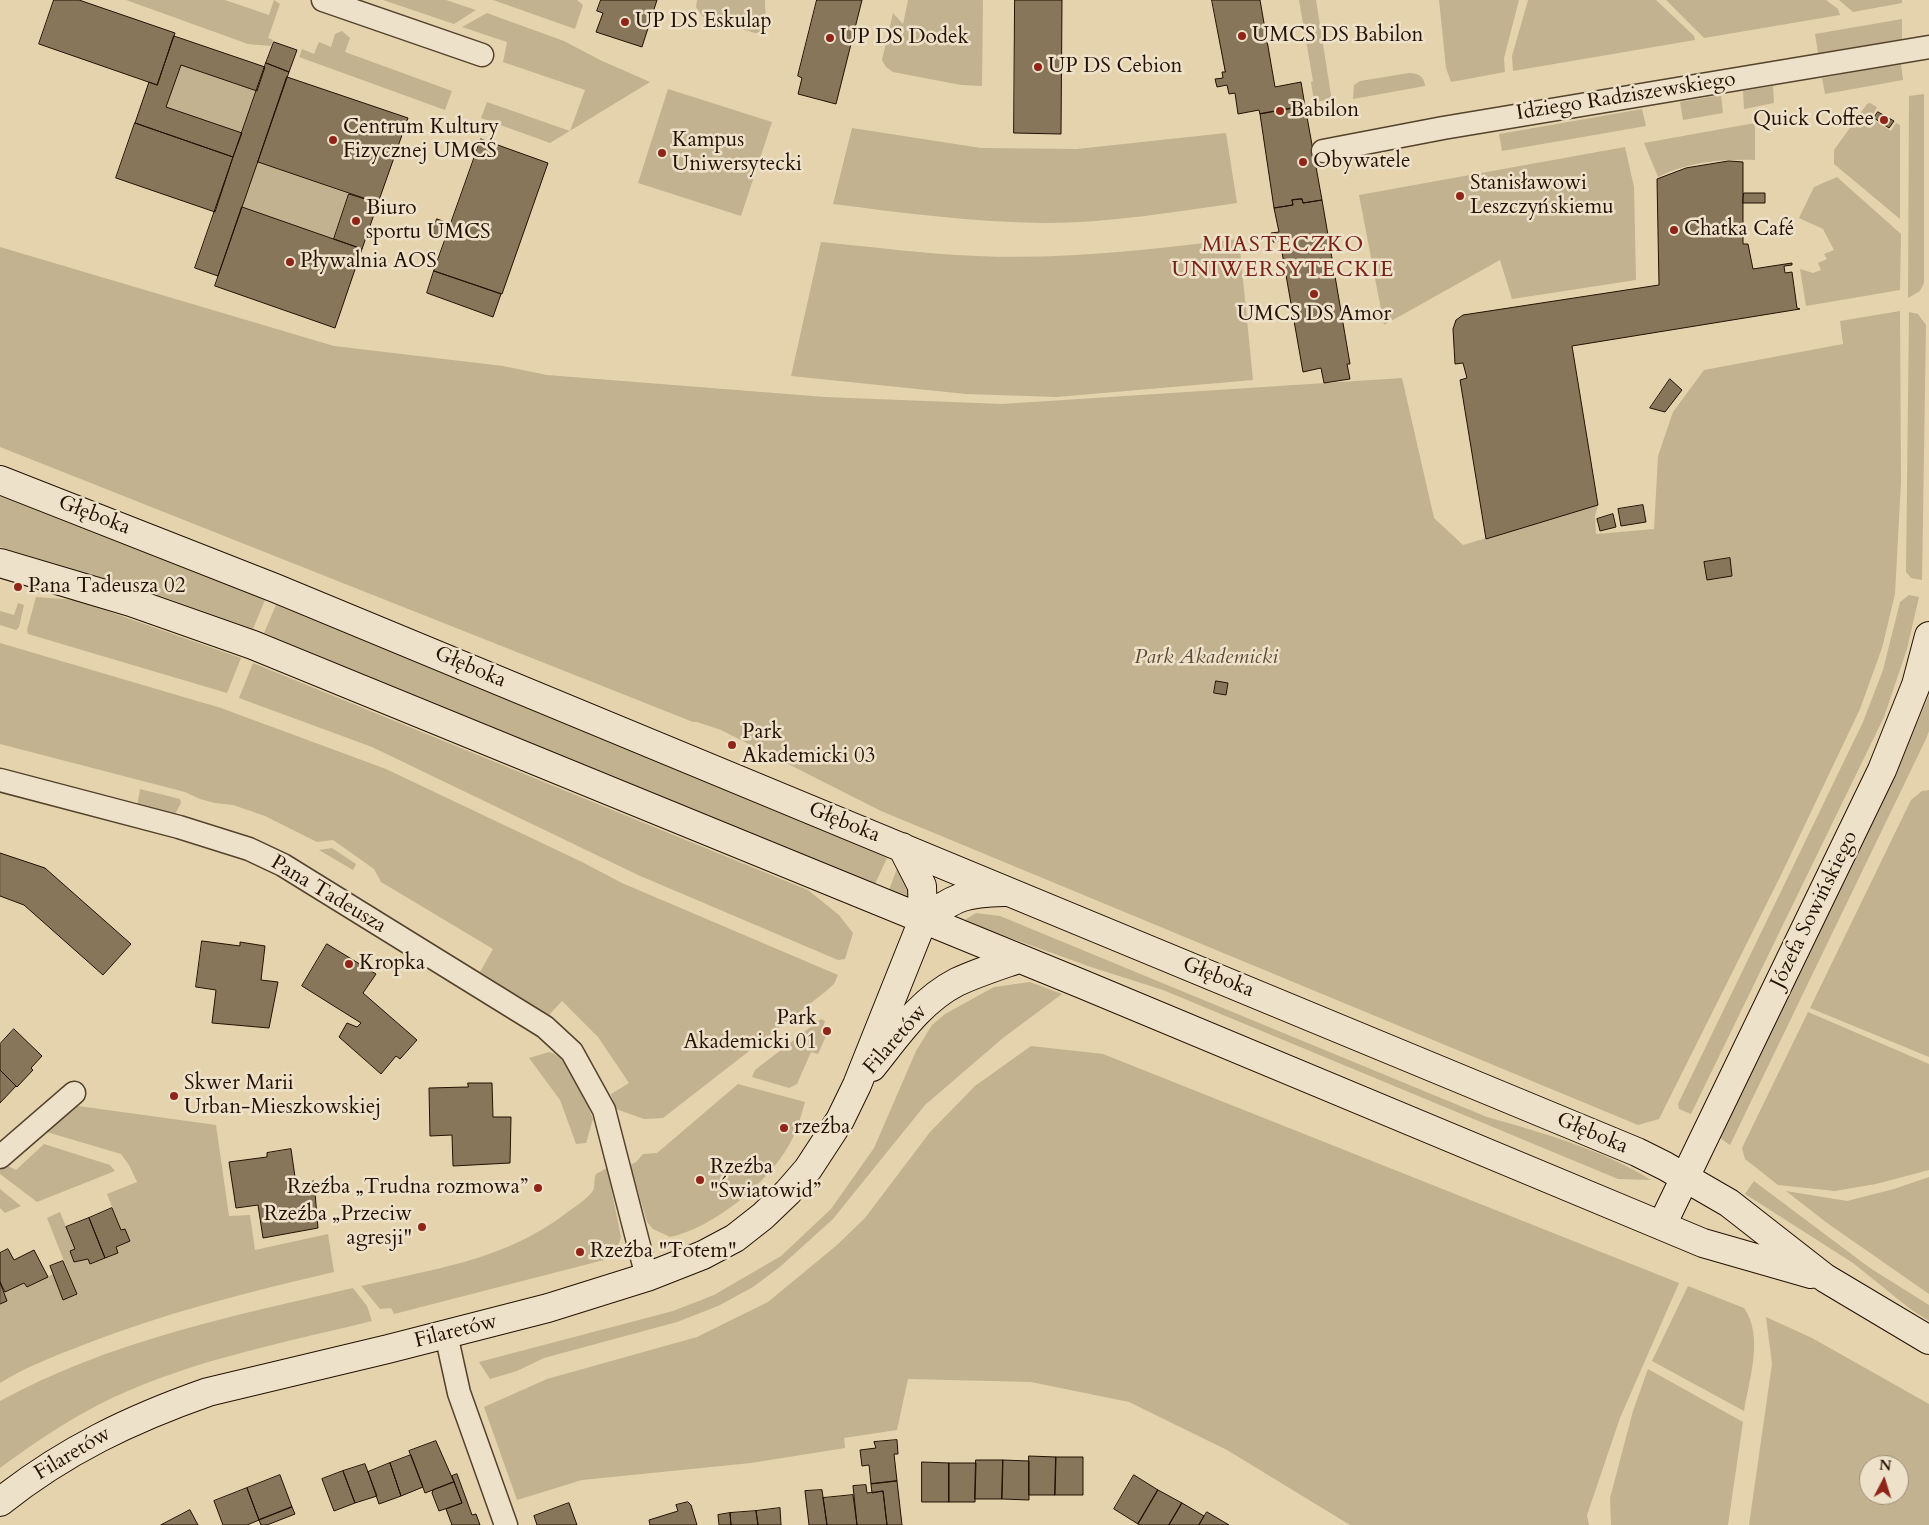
<!DOCTYPE html>
<meta charset="utf-8">
<style>
body{margin:0}
#map{position:relative;width:1929px;height:1525px;overflow:hidden;background:#e4d3ac;font-family:Cardo,serif}
canvas{display:block}
.north{position:absolute;left:1859px;top:1455px;width:50px;height:50px;box-sizing:border-box;background:#ede2c9;border:1px solid #9d8e7a;border-radius:50%;rotate:5deg;font-size:14px;font-weight:700;line-height:20px;text-align:center;color:#241103}
.north::after{content:'';display:block;margin:auto;width:18px;height:22px;background:#8f2418;clip-path:polygon(50% 0,100% 100%,50% 72%,0 100%)}
</style>
<div id="map">
<canvas width="1929" height="1525"></canvas>
<div class="north">N</div>
</div>
<script>
const context = document.querySelector('canvas').getContext('2d');
context.lineJoin = 'round';
function paint(path, color) { context.fillStyle = color; context.fill(path, 'evenodd'); }
function stroke(path, color, width, dash) { context.strokeStyle = color; context.lineWidth = width; context.lineCap = dash ? 'butt' : 'round'; context.setLineDash(dash || []); context.stroke(path); }
function label(font, color, halo, rows, align = 'center') {
  context.font = font + ' Cardo,serif'; context.lineWidth = 5; context.setLineDash([]); context.textBaseline = 'middle'; context.strokeStyle = halo; context.fillStyle = color; for (const [text, x, y, turn = 0] of rows) {
    context.save(); context.translate(x, y); context.rotate((+turn || 0) * Math.PI / 180); context.textAlign = isNaN(turn) ? turn : align; if (halo) context.strokeText(text, 0, 0); context.fillText(text, 0, 0); context.restore();
  }
}
const green = new Path2D(`
 M126 0H225L269 15 274 0 280 4 268 38 273 40 271 46 248 44Z
 M383 0H446L476 10 454 24Z
 M493 0H577L583 5 575 29Z
 M697 0H765L766 31 755 33 703 17 696 7Z
 M908 0H983L982 86 961 85 893 72 886 67 882 60 893 13 903 24Z
 M1299 0H1316L1331 95 1329 100 1314 102 1311 82 1313 81Z
 M1439 0H1519L1504 58 1505 72 1451 82 1446 68Z
 M1528 0H1656L1694 36 1695 40 1513 71 1512 56Z
 M1666 0H1826L1838 9 1840 15 1704 38Z
 M1839 0H1902V3L1853 12Z
 M487 13 564 41 600 60 650 82 550 143 481 118 487 102 570 131 585 90 503 62 507 42 462 27Z
 M1902 19V39L1818 53 1815 34Z
 M342 31 350 38 345 52 452 91 445 110 299 57 302 49 314 54 319 42 331 47 335 34Z
 M1901 64 1903 80 1825 94 1822 78Z
 M181 65 257 91 242 133 166 107Z
 M1409 73C1418 73 1424 76 1425 86L1353 99 1354 85 1360 81Z
 M1773 86 1774 103 1744 109 1743 91Z
 M668 89 772 122 741 216 638 183Z
 M1924 94V283L1920 291 1908 298 1909 96Z
 M1721 95 1723 113 1683 120 1680 102Z
 M1870 103 1877 107 1871 118 1891 131 1896 123 1900 125V219L1834 164V150L1867 104Z
 M1642 109 1646 126 1502 151 1499 134Z
 M1755 123V160C1720 159 1689 162 1658 177L1644 143Z
 M852 128 981 148 1077 149 1226 133 1237 203C1173 212 1109 223 1044 223 973 222 903 213 833 204Z
 M1625 147 1634 187 1636 280 1512 299 1500 260 1384 325 1359 195Z
 M258 162 349 194 334 239 242 207Z
 M1837 177 1901 234 1900 290 1806 306 1800 269 1813 273 1821 270 1818 263 1827 259 1824 254 1834 250 1823 229 1799 218 1814 187Z
 M1239 239 1253 380 1057 397 966 394 791 376 821 242C873 247 925 254 977 256 1065 260 1152 249 1239 239Z
 M0 247 334 346 503 366 547 375 825 397 1002 404 1402 378 1434 518 1463 545 1598 505 1595 516 1596 534 1654 529 1658 456 1673 412 1704 370 1843 344 1840 321 1900 311 1901 482 1895 594 1882 648 1860 709 1781 875 1659 1119 1638 1125 881 811 721 730 697 722H693L0 447Z
 M1909 312 1918 314 1926 325 1922 580 1911 578 1906 572Z
 M0 494 265 600 253 629 166 598 0 547Z
 M1909 595 1919 597 1907 649 1884 717 1691 1114 1679 1109 1678 1104 1863 722 1883 670 1900 602Z
 M36 597 76 600 241 658 227 693 28 634 27 630Z
 M18 603 24 605 19 627 16 630 0 625V611L14 615Z
 M276 605 865 847 887 858 875 884 264 633Z
 M0 643 221 708 386 769 582 862 622 883 838 975 834 984 825 992 663 1118 644 1119 616 1109 611 1094 629 1083 598 1037 562 1001 549 1015 480 972 493 949 381 882 374 869 333 840 317 842 265 816 233 805 215 803 200 799 185 792 0 744Z
 M253 663 808 890 839 915 853 933 845 959 838 960 638 875 372 747 239 698Z
 M1929 695V731L1926 739 1730 1145 1720 1138 1903 757Z
 M140 789 180 799 181 803 174 816 137 807Z
 M1929 790V1057L1810 1008 1911 800 1922 791Z
 M332 848 356 864 353 870 319 850Z
 M898 866 913 900 889 890Z
 M976 913 1000 916 1487 1117C1543 1133 1601 1149 1651 1180L1618 1179 1163 990 1091 967 963 921Z
 M1030 982 1062 994 1003 1038 925 1105 833 1219 781 1266 753 1287 718 1306 677 1322 544 1358 517 1371 490 1379 479 1362 673 1311 714 1295 781 1256 831 1209 874 1148 916 1051 932 1025 945 1014 994 987Z
 M1808 1012 1929 1064V1170L1876 1184 1835 1191 1778 1185 1745 1159 1742 1148Z
 M821 1019 825 1021 821 1033 826 1036 818 1054 811 1052 797 1084 789 1088 752 1077 755 1070Z
 M1031 1046 1103 1054 1679 1283 1620 1418 1587 1515 1589 1525H1350L1227 1450 1129 1402 1031 1382 908 1379 897 1430 844 1438 845 1448 751 1463 582 1480 517 1500 484 1407 547 1379 697 1337 768 1302 837 1245 865 1218 930 1132 975 1086Z
 M549 1052C570 1057 586 1100 593 1119L586 1143 576 1144 560 1100 529 1058Z
 M738 1084 805 1102C801 1116 797 1132 789 1145 768 1183 713 1228 670 1237L653 1229 647 1222 630 1165 636 1162 643 1154 657 1153Z
 M71 1105 216 1125 229 1216 250 1215 255 1250 328 1234 334 1272C249 1292 164 1313 83 1345 54 1356 26 1367 0 1383V1304L3 1293 24 1283 27 1287 53 1274 63 1300 77 1294 47 1218 60 1212 75 1249 70 1252 74 1262 88 1259 91 1264 118 1253 116 1247 130 1240 125 1229 121 1230 107 1194 137 1182 129 1165 121 1154 40 1130Z
 M44 1144 110 1165 115 1171 37 1202 0 1174V1170L6 1165 16 1170Z
 M607 1168 621 1237 616 1253 604 1260 394 1314 391 1308 380 1309 361 1286C433 1269 505 1260 565 1214 574 1207 585 1201 592 1192 596 1187 593 1180 596 1174Z
 M1929 1177V1294L1827 1223 1786 1191 1847 1201 1894 1189Z
 M1754 1181 1870 1268 1929 1305V1321L1909 1308 1853 1263 1745 1194Z
 M0 1189 21 1206 5 1213 0 1208Z
 M1688 1286 1744 1308C1764 1336 1749 1380 1744 1411L1652 1361Z
 M353 1288 367 1306 372 1321C279 1344 181 1362 96 1406 62 1424 31 1445 0 1468V1401C110 1341 232 1316 353 1288Z
 M1766 1317 1812 1338 1929 1404V1525H1749L1772 1364ZM1869 1465H1899V1495H1869Z
 M1648 1369 1743 1422 1728 1525H1611L1610 1498 1633 1411Z`);
const building = new Path2D(`
 M54 0H79L175 33 157 85 39 44Z
 M601 0H657L642 47 596 32 603 13 597 11Z
 M817 0H862L836 104 798 94 802 78 798 76Z
 M1015 0H1062L1061 134 1014 133Z
 M1212 0H1260L1275 87 1301 82 1305 106 1260 114 1259 110 1238 114 1235 93 1229 94 1227 85 1217 87 1215 79 1223 78 1222 72H1225Z
 M174 36 265 67 257 91 181 65 166 107 242 133 233 157 135 123 149 82 157 85Z
 M274 42 297 50 289 72 266 63Z
 M266 63 289 72 218 276 195 268Z
 M287 77 408 118 378 203 258 162Z
 M1305 106 1322 200 1303 203 1302 199 1292 200 1293 205 1274 208 1260 114Z
 M1878 112 1894 121 1889 128 1874 118Z
 M135 123 233 157 215 212 116 178Z
 M481 139 548 163 502 294 434 271Z
 M1729 161 1743 162V244H1748L1753 269 1792 263V265L1784 266 1785 273 1792 272 1797 308 1800 309 1572 346 1598 505 1486 539 1460 380 1467 378 1463 363 1455 364 1453 329 1456 320 1463 315 1659 285 1657 179 1686 168Z
 M1744 193H1765V203H1743Z
 M349 194 378 203 362 249 334 239Z
 M1302 199 1303 203 1322 200 1350 364H1347L1350 379 1324 383 1321 368 1303 372 1280 241 1273 242 1271 233 1279 232 1274 208 1293 205 1292 200Z
 M242 207 362 249 335 328 215 286Z
 M437 219 451 224 446 238 432 233Z
 M434 271 501 294 493 317 427 293Z
 M1670 379 1682 390 1665 412 1650 408Z
 M1643 505 1646 522 1621 526 1618 509Z
 M1613 514 1616 527 1600 531 1597 519Z
 M1730 558 1732 576 1707 580 1704 562Z
 M1216 681 1228 683 1226 695 1214 693Z
 M0 853 45 868 131 944 103 975 24 905 0 896Z
 M202 941 240 946V942L265 946 261 980 278 982 269 1028 212 1023 216 990 196 987Z
 M327 944 376 974 363 993 417 1040 400 1059 396 1056 381 1074 339 1037 347 1023 357 1027 361 1023 302 986Z
 M14 1029 42 1056 31 1068 33 1070 17 1087 0 1070V1044Z
 M0 1070 16 1086 0 1103Z
 M468 1083H492L493 1117H511L510 1163 453 1166 452 1135 430 1136 429 1088 468 1087Z
 M291 1149 296 1184 314 1181 318 1228 263 1238 258 1205 236 1208 229 1162 267 1157V1153Z
 M112 1208 121 1230 125 1229 130 1241 116 1247 118 1253 105 1258 89 1218Z
 M89 1218 105 1258 90 1264 88 1259 74 1262 70 1251 75 1249 66 1227Z
 M8 1249 14 1260 34 1250 48 1277 27 1287 24 1283 5 1292 0 1282V1253Z
 M63 1261 77 1294 63 1300 50 1266Z
 M0 1282 7 1301 0 1304Z
 M897 1440 898 1454H894L897 1481 871 1484 869 1465 862 1466 860 1450 876 1448 874 1442Z
 M436 1441 454 1482 425 1493 409 1451Z
 M411 1455 423 1487 401 1496 390 1463Z
 M1029 1456 1056 1457 1055 1495H1029Z
 M1056 1457H1083V1495H1055Z
 M976 1460H1003L1002 1499H975Z
 M1003 1460 1029 1461V1500L1002 1499Z
 M922 1462 949 1463V1502H922Z
 M390 1463 401 1496 379 1504 368 1472Z
 M949 1463H976L975 1502H949Z
 M365 1464 377 1496 355 1503 343 1471Z
 M343 1471 355 1503 334 1511 322 1479Z
 M457 1474 472 1515 476 1514 480 1525H452L446 1509 462 1503 452 1476Z
 M280 1475 292 1507 259 1520 247 1488Z
 M1134 1475 1158 1490 1138 1524 1114 1509Z
 M897 1481 902 1525H887L883 1491 872 1493 871 1484Z
 M454 1482 462 1503 439 1511 432 1493 433 1490Z
 M866 1485 867 1493 883 1491 887 1525H857L853 1486Z
 M247 1488 259 1520 247 1525H223L214 1501Z
 M822 1490 827 1525H809L805 1491Z
 M1158 1490 1182 1503 1169 1525H1140L1138 1524Z
 M853 1495 857 1525H827L823 1498Z
 M688 1502 691 1505 697 1525H650L649 1520 678 1511 676 1505Z
 M569 1503 577 1525H537L534 1516Z
 M1182 1503 1204 1516 1199 1525H1169Z
 M292 1507 295 1514 267 1525H261L259 1520Z
 M780 1508 781 1525H758L756 1511Z
 M190 1510 198 1525H161Z
 M756 1511 758 1525H731L730 1513Z
 M1207 1512 1229 1525H1199Z
 M730 1513 731 1525H719L718 1515Z`);
const street = new Path2D(`
 M323 0 482 55
 M1323 151 1443 128 1929 47
 M0 780 179 827 249 849 283 865 545 1027 572 1052 604 1110 647 1277
 M0 1157 74 1093
 M446 1334 459 1393 506 1525`);
const secondary = new Path2D(`
 M0 480 275 588 1637 1152 1665 1166 1729 1203 1825 1278 1929 1340
 M0 563 131 602 253 645 1082 984 1703 1243 1811 1274
 M923 920C956 897 963 893 1004 892
 M872 1067C897 1036 920 1001 957 982 976 973 998 966 1018 959
 M1662 1225 1882 770 1916 685 1929 636
 M0 1502C64 1451 131 1419 208 1392L388 1349 548 1308 647 1277 703 1255 735 1238 763 1216 788 1192 808 1169 840 1120 857 1085 923 920 922 886 902 847`);
const markers = [
 [625,22,5,"#8f2418"],
 [1242,36,5,"#8f2418"],
 [830,38,5,"#8f2418"],
 [1038,67,5,"#8f2418"],
 [1280,111,5,"#8f2418"],
 [1884,120,5,"#8f2418"],
 [333,140,5,"#8f2418"],
 [662,153,5,"#8f2418"],
 [1303,162,5,"#8f2418"],
 [1460,196,5,"#8f2418"],
 [356,221,5,"#8f2418"],
 [1674,230,5,"#8f2418"],
 [290,262,5,"#8f2418"],
 [1314,294,5,"#8f2418"],
 [18,587,5,"#8f2418"],
 [732,745,5,"#8f2418"],
 [349,964,5,"#8f2418"],
 [827,1031,5,"#8f2418"],
 [174,1096,5,"#8f2418"],
 [784,1128,5,"#8f2418"],
 [700,1180,5,"#8f2418"],
 [538,1188,5,"#8f2418"],
 [422,1227,5,"#8f2418"],
 [580,1252,5,"#8f2418"]
];
const poiNames = [
 ["UP DS Eskulap",635,22],
 ["UMCS DS Babilon",1252,36],
 ["UP DS Dodek",840,38],
 ["UP DS Cebion",1048,67],
 ["Babilon",1290,111],
 ["Quick Coffee",1874,120,"right"],
 ["Centrum Kultury",343,128],
 ["Fizycznej UMCS",343,152],
 ["Kampus",672,141],
 ["Uniwersytecki",672,165],
 ["Obywatele",1313,162],
 ["Stanisławowi",1470,184],
 ["Leszczyńskiemu",1470,208],
 ["Biuro",366,209],
 ["sportu UMCS",366,233],
 ["Chatka Café",1684,230],
 ["Pływalnia AOS",300,262],
 ["UMCS DS Amor",1314,315,"center"],
 ["Pana Tadeusza 02",28,587],
 ["Park",742,733],
 ["Akademicki 03",742,757],
 ["Kropka",359,964],
 ["Park",817,1019,"right"],
 ["Akademicki 01",817,1043,"right"],
 ["Skwer Marii",184,1084],
 ["Urban-Mieszkowskiej",184,1108],
 ["rzeźba",794,1128],
 ["Rzeźba",710,1168],
 ["\"Światowid”",710,1192],
 ["Rzeźba „Trudna rozmowa”",528,1188,"right"],
 ["Rzeźba „Przeciw",412,1215,"right"],
 ["agresji\"",412,1239,"right"],
 ["Rzeźba \"Totem\"",590,1252]
];
const streetNames = [
 ["Idziego Radziszewskiego",1626,97,-9],
 ["Głęboka",94,516,21],
 ["Głęboka",470,668,23],
 ["Głęboka",844,823,22],
 ["Pana Tadeusza",328,895,31],
 ["Józefa Sowińskiego",1815,910,-64],
 ["Głęboka",1218,978,22],
 ["Filaretów",896,1040,-49],
 ["Głęboka",1592,1134,23],
 ["Filaretów",456,1332,-14],
 ["Filaretów",73,1454,-31]
];
const parkNames = [
 ["Park Akademicki",1206,658]
];
const neighbourhoodNames = [
 ["MIASTECZKO",1283,246],
 ["UNIWERSYTECKIE",1283,271]
];
paint(green, '#c3b28f');
paint(building, '#88765b');
stroke(building, '#241103', 1);
stroke(street, '#54422d', 25);
stroke(secondary, '#241103', 30);
stroke(street, '#ede2c9', 22);
stroke(secondary, '#ede2c9', 28);
for (const [x, y, r, color] of markers) { const dot = new Path2D(); dot.arc(x, y, r, 0, 2 * Math.PI); context.fillStyle = color; context.fill(dot); stroke(dot, '#ede2c9', 2); }
label('21px', '#241103', '#ede2c9', poiNames, 'left');
label('21px', '#241103', '#ede2c9', streetNames);
label('italic 21px', '#5c4934', '#ede2c9', parkNames);
context.letterSpacing = '1px';
label('22px', '#7a1f14', '#ede2c9', neighbourhoodNames);
context.letterSpacing = '0px';
</script>
